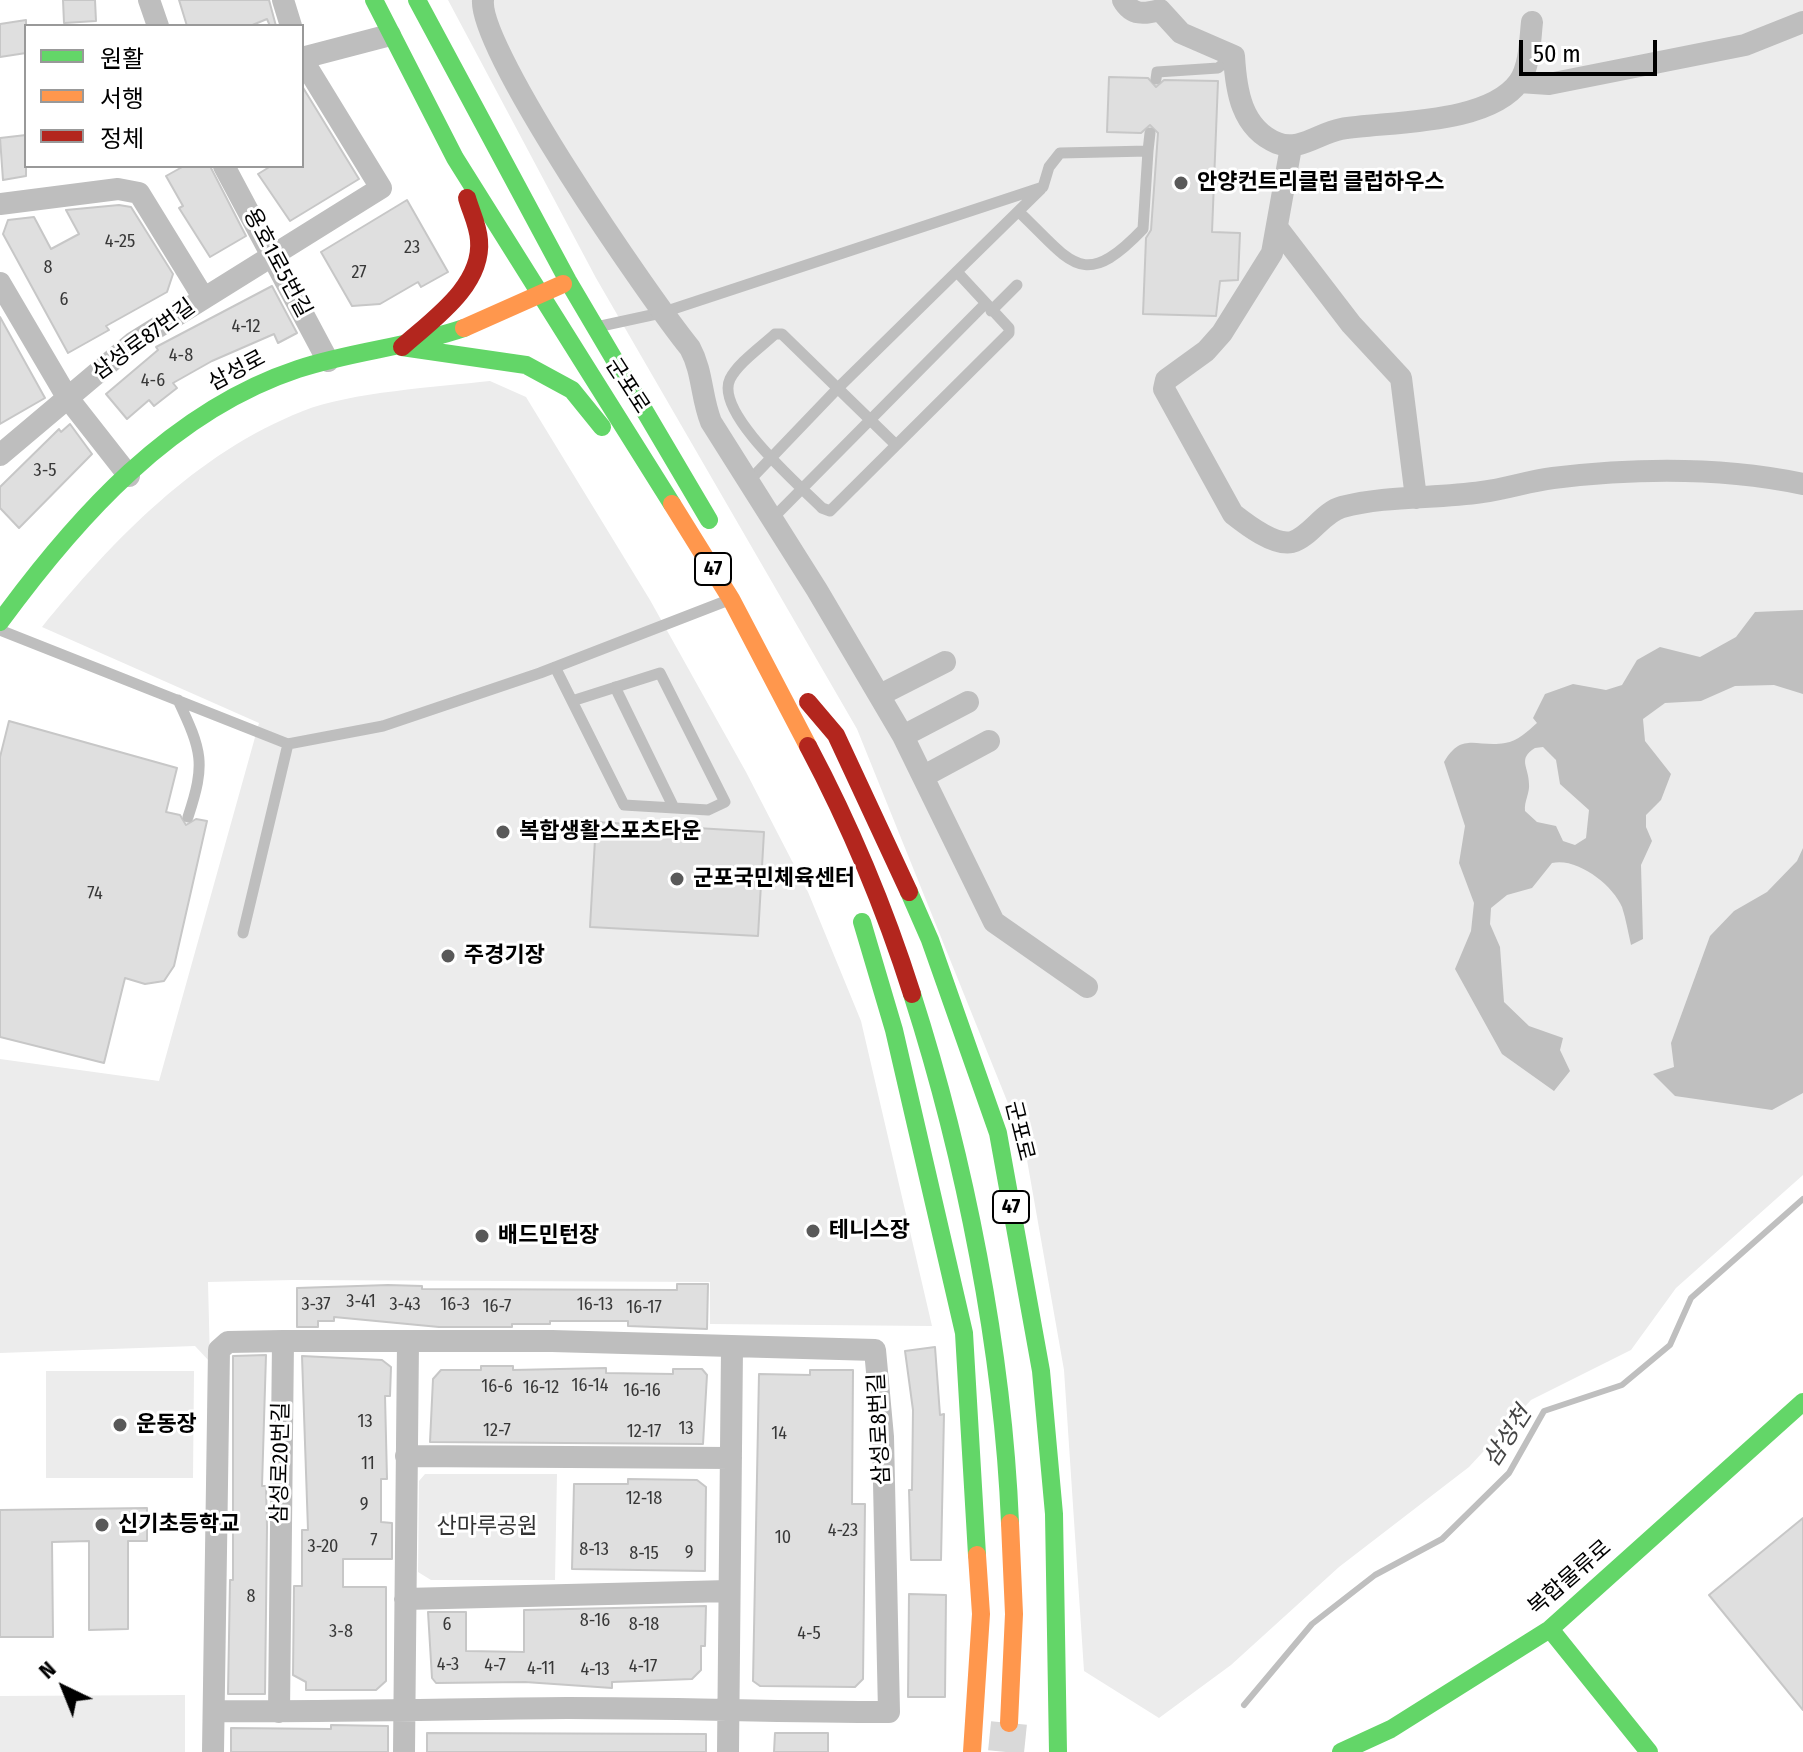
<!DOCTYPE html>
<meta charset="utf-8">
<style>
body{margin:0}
#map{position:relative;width:1803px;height:1752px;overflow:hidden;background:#fff;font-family:"Fira Sans Condensed","Noto Sans KR",sans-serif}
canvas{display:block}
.legend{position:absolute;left:24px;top:24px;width:280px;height:144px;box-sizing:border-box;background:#fff;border:2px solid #999;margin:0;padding:10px 14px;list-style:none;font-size:24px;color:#000}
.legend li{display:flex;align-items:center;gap:16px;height:40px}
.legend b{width:40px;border:2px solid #999}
.north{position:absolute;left:24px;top:1648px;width:80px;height:80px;-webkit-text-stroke:6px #fff;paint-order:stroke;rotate:317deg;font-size:22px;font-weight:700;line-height:32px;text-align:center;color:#000}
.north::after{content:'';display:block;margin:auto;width:28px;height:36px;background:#000;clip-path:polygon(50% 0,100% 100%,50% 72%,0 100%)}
.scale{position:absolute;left:1519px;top:40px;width:138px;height:36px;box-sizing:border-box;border:4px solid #000;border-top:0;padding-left:10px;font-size:24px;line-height:28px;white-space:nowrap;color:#000;-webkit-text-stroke:6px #fff;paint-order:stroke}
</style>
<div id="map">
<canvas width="1803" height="1752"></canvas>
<ul class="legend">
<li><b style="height:10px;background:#63d668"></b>원활</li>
<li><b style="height:10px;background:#ff974d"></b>서행</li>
<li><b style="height:10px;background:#b3261e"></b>정체</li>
</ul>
<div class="north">N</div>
<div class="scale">50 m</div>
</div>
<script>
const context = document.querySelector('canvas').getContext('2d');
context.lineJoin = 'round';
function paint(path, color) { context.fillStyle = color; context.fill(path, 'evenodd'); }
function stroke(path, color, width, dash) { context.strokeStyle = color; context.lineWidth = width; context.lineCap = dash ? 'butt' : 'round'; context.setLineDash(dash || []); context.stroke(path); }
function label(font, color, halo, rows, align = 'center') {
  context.font = font + ' "Fira Sans Condensed","Noto Sans KR",sans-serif'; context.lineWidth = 6; context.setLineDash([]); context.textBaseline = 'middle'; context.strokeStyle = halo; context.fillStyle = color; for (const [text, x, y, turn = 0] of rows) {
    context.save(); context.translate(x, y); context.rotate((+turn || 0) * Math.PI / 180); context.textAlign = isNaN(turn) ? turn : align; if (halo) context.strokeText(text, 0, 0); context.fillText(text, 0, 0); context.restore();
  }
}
const green = new Path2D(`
 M448 0H1803V1175L1676 1288 1631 1350 1531 1400 1469 1467 1339 1567 1231 1665 1159 1718 1084 1671 1064 1370 1024 1143 857 729 596 278Z
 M490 381 526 397 650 600 746 772 808 892 861 1021 932 1326 710 1324V1282L293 1280 208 1282 210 1362 195 1346 0 1353V1059L159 1081 259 723 42 627C113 540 196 453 303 411 350 392 438 387 490 381Z
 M46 1371H194L193 1478H46Z
 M425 1474H557L555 1580H431L418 1572 419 1481Z
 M185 1695V1752H0V1696Z`);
const water = new Path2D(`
 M1803 610V694L1774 685 1735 686 1701 701 1665 703 1643 719 1645 741 1671 774 1661 800 1646 815V827L1652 841 1641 865 1643 939 1631 945C1628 932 1626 919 1622 907 1613 885 1577 857 1552 863L1532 888 1507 895 1491 908 1490 924 1500 947 1504 1002 1529 1026 1563 1038 1560 1050 1570 1071 1554 1091 1502 1054 1455 969 1471 931 1474 903 1459 863 1465 826 1444 762C1462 731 1477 748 1505 743 1518 741 1528 731 1537 723L1533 718 1545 694 1573 684 1606 690 1622 685 1637 660 1660 647 1700 657 1736 637 1755 612ZM1535 748 1543 747 1556 760 1560 784 1589 810 1586 838 1575 845 1563 841 1556 826 1537 822 1525 811C1524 801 1530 793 1529 784 1529 767 1517 759 1535 748Z
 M1803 848V1093L1772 1110 1675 1096 1653 1074 1674 1067 1671 1043 1710 936 1734 911 1767 892 1797 861Z`);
const stream = new Path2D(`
 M1244 1705 1312 1624 1375 1575 1442 1539 1509 1473 1544 1411 1622 1385 1670 1345 1691 1298 1803 1199`);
const building = new Path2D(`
 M63 0H95L96 21 64 23Z
 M179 0H269L276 26H270L267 19 250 26H187Z
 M26 20V53L0 57V24Z
 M1109 77 1148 78 1156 87 1164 80 1218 81 1212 232 1240 233 1238 280 1220 281 1216 316 1143 314 1146 238 1151 230 1158 133 1150 125 1141 133 1107 132Z
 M302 86 359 179 290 221 258 174 271 166H302Z
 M26 135V176L3 180 0 138Z
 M184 166H210L246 236 210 257 179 208 183 206 166 176Z
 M407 200 448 272 421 287 418 282 380 304 352 306 321 252Z
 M119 205 131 207 173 274 167 292 106 326 109 330 68 353 3 234 8 220 34 217 51 249 79 234 66 210Z
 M272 286 297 333 278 343 274 334 212 361 173 383 177 388 154 406 149 400 127 419 106 394 158 350 156 347Z
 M0 317 45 398 0 424Z
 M70 424 92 454 19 528 0 508V487L59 429 61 432Z
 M9 721 177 768 166 812 180 815 186 825 196 819 207 821 174 966 164 981 145 984 125 978 104 1063 0 1037V757Z
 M596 822 764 832 758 936 590 927Z
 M677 1284H708L707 1329 628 1326V1321H550V1324H512V1327H439L334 1317V1321H318V1327H297V1288L388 1285 422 1286V1289L677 1290Z
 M935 1347 940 1415 944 1414 941 1560H911L909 1490H912L913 1410 905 1351Z
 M266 1355 262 1486H266L267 1527 265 1694H228L230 1580H233V1356Z
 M302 1356 382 1360 391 1367 390 1396H385L387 1479H381V1522L392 1523V1559H343V1587H386V1681L376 1690H306V1682L293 1675 294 1586H302V1530H308Z
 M481 1366H513V1370L606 1368V1373L673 1374V1369H702L707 1375 703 1444 430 1442 433 1379 441 1370H481Z
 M810 1370H853L852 1504H865L863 1679 855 1687 760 1686 753 1681 759 1374 810 1375Z
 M628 1479 697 1480 706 1487 705 1571 572 1569 574 1484H628Z
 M147 1508V1541H128V1629L89 1630V1541L52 1542 53 1637H0V1510Z
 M1803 1518V1710L1709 1595Z
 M909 1594 946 1595 945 1697H908Z
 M706 1606 705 1646H701V1670L692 1679 612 1682V1688L525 1682 436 1683 432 1678 428 1612H466V1651L524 1652V1610Z
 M331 1725 388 1726V1752H231V1728L331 1729Z
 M427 1733 706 1734V1752H427Z
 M775 1733H828V1752H774Z`);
const primaryTunnel = new Path2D(`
 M1006 1752 1009 1723`);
const lane = new Path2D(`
 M1156 79 1157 72 1218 68 1233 56
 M1019 212C1071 261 1082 293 1143 229L1148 151
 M991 311 1017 285
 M601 326 661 313 1043 187 1049 167 1060 153 1148 151 1150 133
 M895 444 782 334H775C761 347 738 363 730 379 714 412 799 485 822 508L830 511 1009 333V328L958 273
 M748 482 839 387 1041 189
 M772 519 984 305
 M0 630 288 744 383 726 540 673 726 601
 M555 667 624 805 708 810 725 802 660 673 572 701
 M615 687 674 808
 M178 700C202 751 206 763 188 817
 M243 933 288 744`);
const street = new Path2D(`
 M149 0 158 26
 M283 0 291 26
 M483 0C478 50 651 300 690 348 703 372 701 397 711 422L817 590 903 736 994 922 1087 987
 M1123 0C1132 16 1145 14 1160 10L1181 33 1234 56C1236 90 1241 128 1277 143 1299 152 1319 133 1341 129 1389 121 1488 125 1519 82 1530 66 1530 40 1532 22
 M302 58 390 35
 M1519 82 1549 84 1745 45 1803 22
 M1291 147 1272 253 1222 333 1206 351 1166 380 1164 389 1233 514C1247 525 1274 546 1292 542 1310 537 1323 512 1342 507 1387 495 1435 499 1482 492 1506 489 1529 481 1553 478 1636 468 1722 467 1803 484
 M224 166 328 361
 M0 204 118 189 139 193 203 297
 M1279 230 1351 324 1401 378 1416 498
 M0 283 67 397 129 476
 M0 455 134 342 381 188 302 59
 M880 695 945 662
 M903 736 968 702
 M924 776 989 741
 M406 1456 731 1458
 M405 1599 729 1591
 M214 1711C331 1712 449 1709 567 1708 674 1708 781 1712 889 1712L883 1437 875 1350 552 1341H283L279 1712
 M213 1752 219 1350 228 1342 283 1341
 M404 1752 408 1342
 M728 1752 732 1348`);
const fast = new Path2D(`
 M374 0 455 158 672 504
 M417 0 568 281 709 520
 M402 347 526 365 572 390 602 427
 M0 622C76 518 171 411 298 369 352 351 409 347 464 328
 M909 892 930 940 998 1133 1041 1371 1054 1514 1058 1752
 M862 922 894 1030 964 1333 977 1555
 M912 994C965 1159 1003 1351 1010 1523
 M1550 1629 1649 1752
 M1341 1752 1391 1729 1550 1629 1803 1402`);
const slow = new Path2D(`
 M464 328 563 284
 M672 504 731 599 808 746
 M1009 1723 1014 1614 1010 1523
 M972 1752 981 1614 977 1555`);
const jam = new Path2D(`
 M402 347C432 320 483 286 479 240 478 225 471 212 467 198
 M808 702 836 735 909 892
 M808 746C850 825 885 909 912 994`);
const markers = [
 [1181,183,8,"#595959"],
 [503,832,8,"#595959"],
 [677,879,8,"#595959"],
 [448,956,8,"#595959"],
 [813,1231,8,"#595959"],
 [482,1236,8,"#595959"],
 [120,1425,8,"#595959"],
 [102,1525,8,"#595959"]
];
const numberNames = [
 ["4-25",120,242],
 ["23",412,248],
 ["8",48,268],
 ["27",359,273],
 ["6",64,300],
 ["4-12",246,327],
 ["4-8",181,356],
 ["4-6",153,381],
 ["3-5",45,471],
 ["74",95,894],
 ["3-41",361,1302],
 ["3-37",316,1305],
 ["3-43",405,1305],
 ["16-3",455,1305],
 ["16-13",595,1305],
 ["16-7",497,1307],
 ["16-17",644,1308],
 ["16-14",590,1386],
 ["16-6",497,1387],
 ["16-12",541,1388],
 ["16-16",642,1391],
 ["13",365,1422],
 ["13",686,1429],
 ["12-7",497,1431],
 ["12-17",644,1432],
 ["14",779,1434],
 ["11",368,1464],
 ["12-18",644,1499],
 ["9",364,1505],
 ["4-23",843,1531],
 ["10",783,1538],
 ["7",374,1541],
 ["3-20",323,1547],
 ["8-13",594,1550],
 ["9",689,1553],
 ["8-15",644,1554],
 ["8",251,1597],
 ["8-16",595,1621],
 ["6",447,1625],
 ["8-18",644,1625],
 ["3-8",341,1632],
 ["4-5",809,1634],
 ["4-3",448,1665],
 ["4-7",495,1666],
 ["4-17",643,1667],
 ["4-11",541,1669],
 ["4-13",595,1670]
];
const shields = [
 [713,569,36],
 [1011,1207,36]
];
const shieldNames = [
 ["47",713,569],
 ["47",1011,1207]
];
const poiNames = [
 ["안양컨트리클럽 클럽하우스",1197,183],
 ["복합생활스포츠타운",519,832],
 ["군포국민체육센터",693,879],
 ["주경기장",464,956],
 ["테니스장",829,1231],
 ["배드민턴장",498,1236],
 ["운동장",136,1425],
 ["신기초등학교",118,1525]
];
const streetNames = [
 ["용호1로5번길",277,263,62],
 ["삼성로87번길",144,340,-36],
 ["삼성로",237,371,-28],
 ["군포로",627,386,57],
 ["군포로",1019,1131,76],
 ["삼성로8번길",880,1429,-93],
 ["삼성로20번길",281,1463,-89],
 ["복합물류로",1570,1578,-41]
];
const parkNames = [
 ["산마루공원",487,1527]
];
const waterNames = [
 ["삼성천",1508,1437,-57]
];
paint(green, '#ececec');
paint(water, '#bfbfbf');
stroke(stream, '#bfbfbf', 6);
paint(building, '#dfdfdf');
stroke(building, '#c7c7c7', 2);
stroke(primaryTunnel, '#d9d9d9', 36, [36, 18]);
stroke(lane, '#bebebe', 11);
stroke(street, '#bebebe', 22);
stroke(fast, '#63d668', 18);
stroke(slow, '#ff974d', 18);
stroke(jam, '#b3261e', 18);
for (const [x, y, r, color] of markers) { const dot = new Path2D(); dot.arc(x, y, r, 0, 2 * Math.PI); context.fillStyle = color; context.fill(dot); stroke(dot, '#fff', 3); }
label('18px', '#383838', null, numberNames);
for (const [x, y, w] of shields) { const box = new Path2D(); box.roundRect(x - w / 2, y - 16, w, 32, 6); context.fillStyle = '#fff'; context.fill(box); stroke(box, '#000', 2); }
label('bold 20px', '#000', null, shieldNames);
label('bold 22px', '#000', '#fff', poiNames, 'left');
label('22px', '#000', '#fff', streetNames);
label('22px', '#333', '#fff', parkNames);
label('italic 24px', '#444', '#fff', waterNames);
</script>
